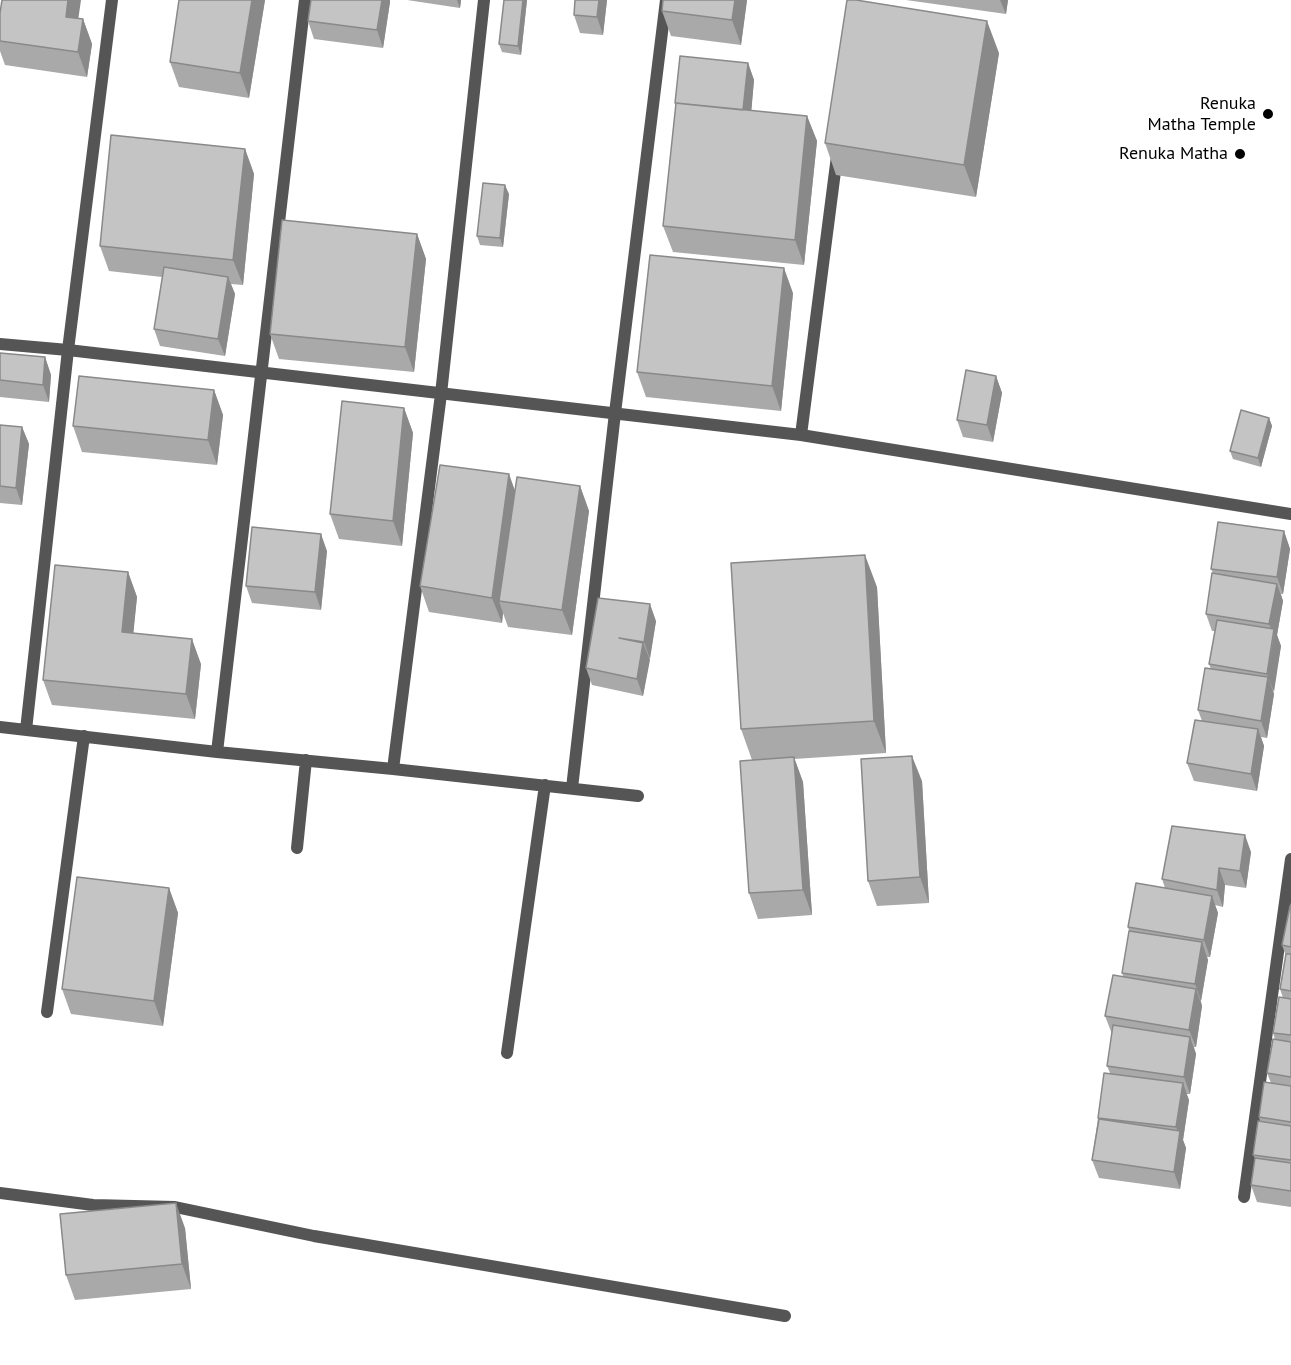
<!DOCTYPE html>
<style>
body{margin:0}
canvas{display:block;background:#fff}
</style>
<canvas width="1291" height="1365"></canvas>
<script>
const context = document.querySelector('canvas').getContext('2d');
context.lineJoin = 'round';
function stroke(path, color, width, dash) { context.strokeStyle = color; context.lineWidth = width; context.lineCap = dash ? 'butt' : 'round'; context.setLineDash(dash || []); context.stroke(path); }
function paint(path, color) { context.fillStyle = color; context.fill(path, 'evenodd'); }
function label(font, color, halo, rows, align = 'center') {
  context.font = font + ' "PT Sans",sans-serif'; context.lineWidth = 4.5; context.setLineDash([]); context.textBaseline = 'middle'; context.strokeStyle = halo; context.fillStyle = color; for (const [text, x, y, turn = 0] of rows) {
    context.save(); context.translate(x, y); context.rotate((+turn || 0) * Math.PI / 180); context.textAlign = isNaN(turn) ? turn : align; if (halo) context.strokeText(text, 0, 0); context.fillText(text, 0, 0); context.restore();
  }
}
const lane = new Path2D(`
 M0 1193 93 1205 175 1207 314 1236 785 1316`);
const street = new Path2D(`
 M0 344 68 350 801 435 1291 514
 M801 435 837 156
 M0 727 217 752 305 0
 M26 730 68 350 112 0
 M217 752 393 769 638 796
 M393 769 441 394 484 0
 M572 788 615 413 666 0
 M297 848 306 760
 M47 1012 84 736
 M507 1053 545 785
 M1244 1197 1291 859`);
const wall = new Path2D(`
 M265 0 249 98 179 87 170 62Z
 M311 0H390V2L383 48 314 39 308 21Z
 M407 0H461L460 8Z
 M504 0H527L521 55 502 52 499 44Z
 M575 0H607L603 35 580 33 574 15Z
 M747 0 741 45 671 36 662 11Z
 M906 0H1008L1006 14Z
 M0 13 83 19 92 44 87 77 5 65 0 51Z
 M999 53 976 197 836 175 825 143Z
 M748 63 754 80 751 111 807 116 817 141 804 265 673 252 663 226 676 106 675 103Z
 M245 149 254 174 243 285 231 284 235 294 225 356 160 346 154 329 162 277 109 271 100 246Z
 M509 194 503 247 480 245 477 236Z
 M417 234 426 259 414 372 279 359 270 334Z
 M793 293 781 411 646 397 637 372Z
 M0 353 45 357 51 375 49 402 0 397Z
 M996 376 1002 393 993 442 963 437 957 420Z
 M214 390 223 415 217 465 82 452 73 426Z
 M404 408 413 433 402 546 339 539 330 514Z
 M1269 418 1272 426 1261 467 1233 459 1230 451Z
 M0 425 22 427 29 444 22 505 0 503Z
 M580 486 589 511 572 635 508 627 503 613 502 623 429 612 420 586 515 489Z
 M1284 531 1290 549 1283 594H1281L1283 601 1277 635 1281 646 1273 691 1274 694 1267 738 1261 737 1264 746 1257 791 1194 781 1187 763 1202 721 1198 710 1211 669 1209 664 1215 631H1212L1206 614 1213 573 1211 569Z
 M327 551 321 610 252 603 246 586Z
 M128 572 137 597 133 633 201 664 195 719 52 705 43 680Z
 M877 587 886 753 794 759 803 782 812 915 758 919 749 893 752 760 741 729Z
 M656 621 643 696 592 685 586 668Z
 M922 781 929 903 877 906 868 881Z
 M1251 852 1246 888 1225 885 1223 907 1215 905 1218 913 1210 957H1207L1208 960 1201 1001 1202 1006 1196 1047H1194L1196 1054 1190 1094H1186L1189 1100 1183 1140 1186 1148 1180 1189 1099 1178 1092 1160 1098 1118 1110 1073 1107 1066 1112 1034 1105 1016 1123 976 1122 973 1129 931 1128 927 1165 888 1162 879Z
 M169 888 178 913 163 1026 71 1014 62 989Z
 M1291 907V1207L1257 1202 1251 1185 1255 1158 1253 1155 1260 1121 1259 1117 1271 1083 1267 1073 1275 1039 1273 1033 1283 998 1280 989 1286 956 1282 945Z
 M185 1228 191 1289 75 1300 66 1275Z`);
const shadedWall = new Path2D(`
 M68 0H81L75 42 66 17Z
 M252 0H265L249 98 240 73Z
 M382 0H390V2L383 48 377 30Z
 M457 0H461L460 8Z
 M523 0H527L521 55 518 46Z
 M599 0H607L603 35 597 17Z
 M735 0H747L741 45 732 20Z
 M1000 0H1008L1006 14Z
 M83 19 92 44 87 77 78 52Z
 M987 21 999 53 976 197 964 165Z
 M748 63 754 80 750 127 743 110Z
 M807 116 817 141 804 265 795 240Z
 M245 149 254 174 243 285 233 260Z
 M505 185 509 194 503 247 500 238Z
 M417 234 426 259 414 372 405 347Z
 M784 268 793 293 781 411 772 386Z
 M228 277 235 294 225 356 218 339Z
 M45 357 51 375 49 402 43 385Z
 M996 376 1002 393 993 442 987 425Z
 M214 390 223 415 217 465 208 440Z
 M404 408 413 433 402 546 393 521Z
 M1269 418 1272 426 1261 467 1258 458Z
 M22 427 29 444 22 505 16 488Z
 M509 474 518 499 499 601 503 613 502 623 492 598Z
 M580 486 589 511 572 635 562 610Z
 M1284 531 1290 549 1283 594 1277 577Z
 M321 534 327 551 321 610 315 592Z
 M865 555 877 587 886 753 874 721Z
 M128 572 137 597 131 657 122 632Z
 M1277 584 1283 601 1277 635 1281 646 1274 692 1267 674 1274 635 1269 624Z
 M650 604 656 621 650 659 644 642Z
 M192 639 201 664 195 719 186 694Z
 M643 643 650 660 643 696 637 679Z
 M1268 677 1274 694 1267 738 1261 721Z
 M1258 729 1264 746 1257 791 1251 774Z
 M912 756 922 781 929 903 920 877Z
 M794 757 803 782 812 915 803 890Z
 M1245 835 1251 852 1246 888 1240 871Z
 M1219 868 1225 885 1223 907 1217 890Z
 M169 888 178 913 163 1026 154 1001Z
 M1212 896 1218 913 1210 957 1204 940Z
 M1202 942 1208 960 1201 1001 1195 984Z
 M1196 989 1202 1006 1196 1047 1189 1030Z
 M1190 1037 1196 1054 1190 1094 1184 1077Z
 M1183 1083 1189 1100 1183 1140 1186 1148 1180 1189 1174 1172 1179 1135 1176 1127Z
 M176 1203 185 1228 191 1289 182 1264Z`);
const building = new Path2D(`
 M2 0H68L66 17 83 19 78 52 0 41V13Z
 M179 0H252L240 73 170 62Z
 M311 0H382L377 30 308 21Z
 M504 0H523L518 46 499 44Z
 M575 0H599L597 17 574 15Z
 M663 0H735L732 20 662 11Z
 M847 0H856L987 21 964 165 825 143Z
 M680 56 748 63 743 110 675 103Z
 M676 103 807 116 795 240 663 226Z
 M111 135 245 149 233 260 100 246Z
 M483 183 505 185 500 238 477 236Z
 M282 220 417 234 405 347 270 334Z
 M650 255 784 268 772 386 637 372Z
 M164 267 228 277 218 339 154 329Z
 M0 353 45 357 43 385 0 380Z
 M966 370 996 376 987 425 957 420Z
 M79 376 214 390 208 440 73 426Z
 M342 401 404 408 393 521 330 514Z
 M1241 410 1269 418 1258 458 1230 451Z
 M0 425 22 427 16 488 0 486Z
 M440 465 509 474 492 598 420 586Z
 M517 477 580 486 562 610 499 601Z
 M1218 522 1284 531 1277 577 1211 569Z
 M252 527 321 534 315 592 246 586Z
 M865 555 874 721 741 729 731 563Z
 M55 565 128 572 122 632 192 639 186 694 43 680Z
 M1212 573 1277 584 1269 624 1206 614Z
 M598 598 650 604 644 642 619 638 643 643 637 679 586 668Z
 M1217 620 1274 629 1267 674 1209 664Z
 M1205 668 1268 677 1261 721 1198 710Z
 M1195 720 1258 729 1251 774 1187 763Z
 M912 756 920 877 868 881 861 759Z
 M794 757 803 890 749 893 740 761Z
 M1172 826 1245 835 1240 871 1219 868 1217 890 1162 879Z
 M77 877 169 888 154 1001 62 989Z
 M1136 883 1212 896 1204 940 1128 927Z
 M1290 906 1291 907V947L1282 945Z
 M1129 931 1202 942 1195 984 1122 973Z
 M1286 954H1291V991L1280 989Z
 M1113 975 1196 989 1189 1030 1105 1016Z
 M1279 997 1291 999V1035L1273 1033Z
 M1113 1025 1190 1037 1184 1077 1107 1066Z
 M1273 1039 1291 1042V1077L1267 1073Z
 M1104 1073 1183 1083 1176 1127 1098 1118Z
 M1264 1082 1291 1086V1122L1259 1117Z
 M1099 1119 1180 1131 1174 1172 1092 1160Z
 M1258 1121 1291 1126V1160L1253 1155Z
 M1255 1158 1291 1163V1191L1251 1185Z
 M176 1203 182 1264 66 1275 60 1214Z`);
const markers = [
 [1268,114,6,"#000"],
 [1240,154,6,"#000"]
];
const poiNames = [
 ["Renuka",1256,104],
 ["Matha Temple",1256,125],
 ["Renuka Matha",1228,154]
];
stroke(lane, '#555', 12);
stroke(street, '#555', 12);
paint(wall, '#a9a9a9');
paint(shadedWall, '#898989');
paint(building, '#c4c4c4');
stroke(building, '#898989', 1.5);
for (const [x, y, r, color] of markers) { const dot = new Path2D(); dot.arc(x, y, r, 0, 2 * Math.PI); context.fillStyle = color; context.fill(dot); stroke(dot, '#fff', 2); }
label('18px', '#000', '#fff', poiNames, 'right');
</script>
